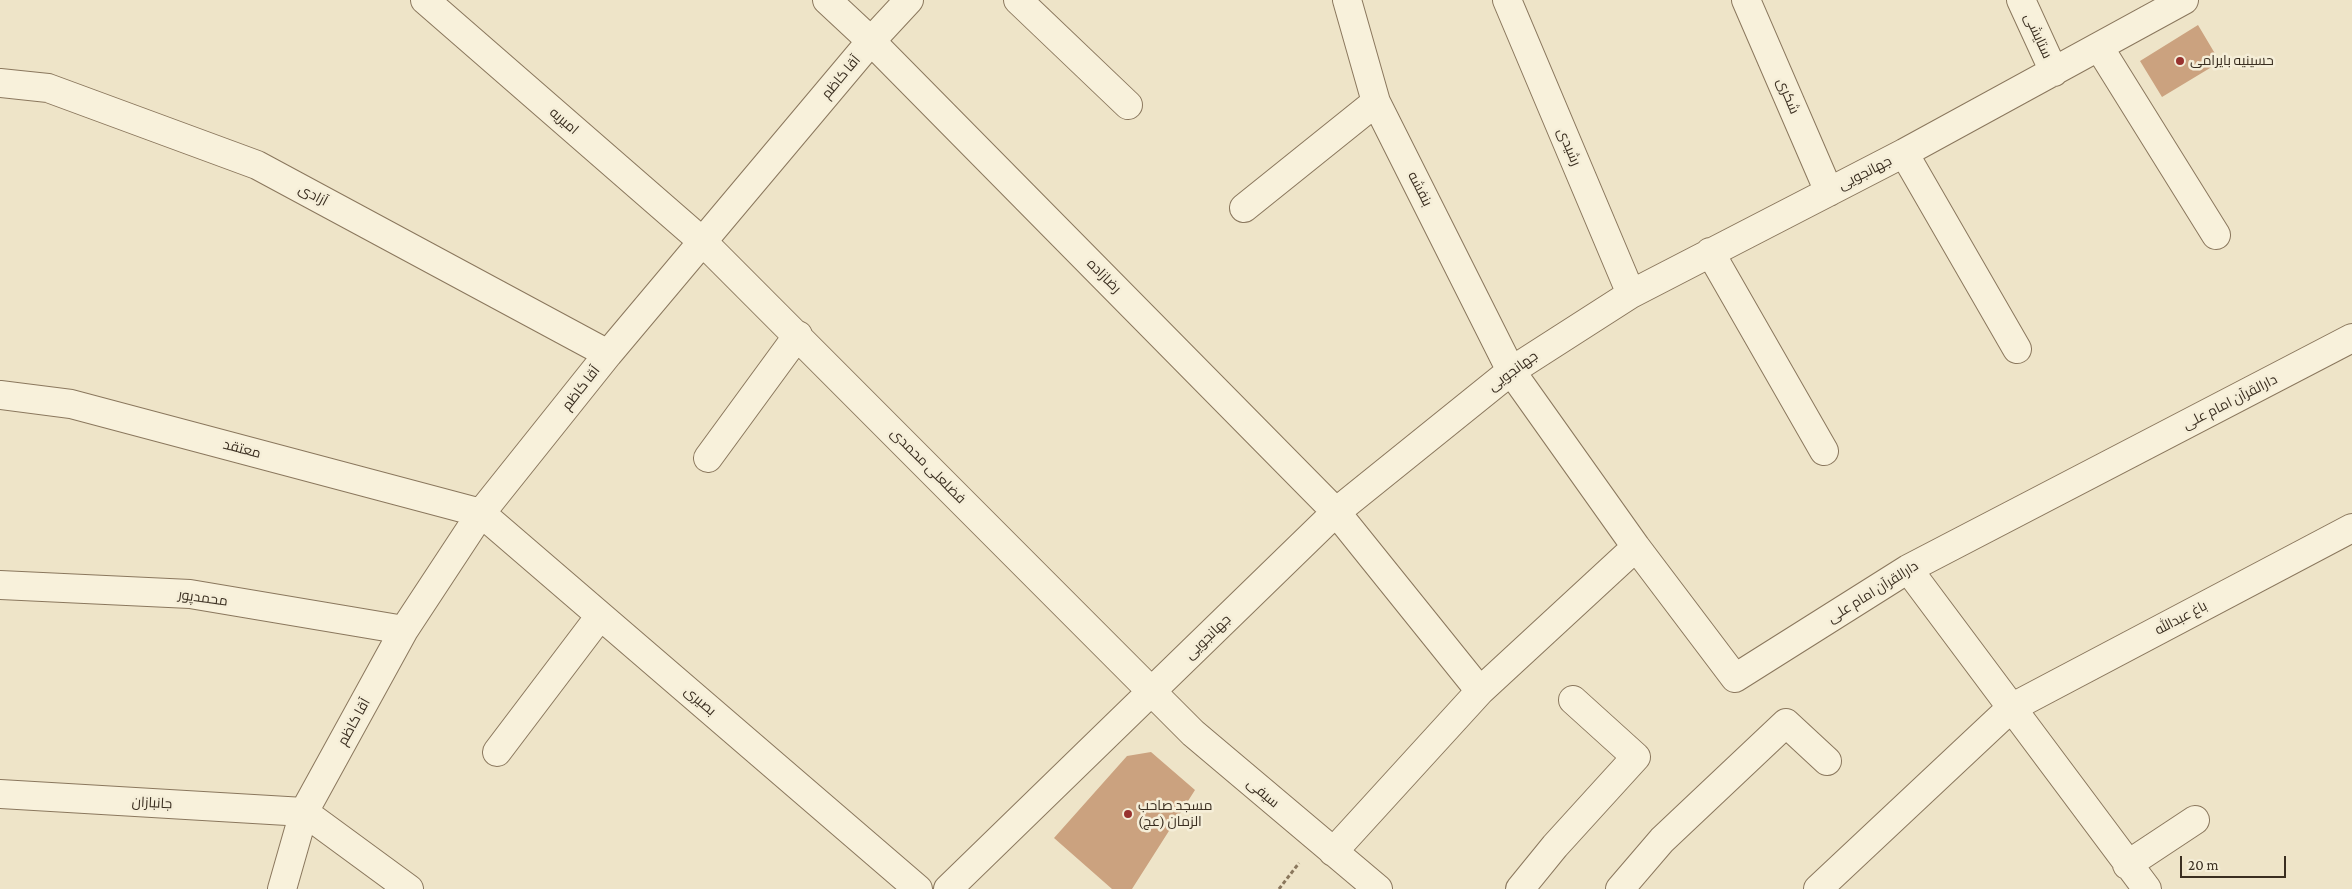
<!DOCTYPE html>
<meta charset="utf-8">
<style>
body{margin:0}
#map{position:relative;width:2352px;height:889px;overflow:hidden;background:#eee4c8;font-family:"Crimson Pro",serif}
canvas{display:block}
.scale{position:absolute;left:2180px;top:856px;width:106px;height:22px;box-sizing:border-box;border:2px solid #3a2e20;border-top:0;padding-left:6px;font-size:15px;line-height:18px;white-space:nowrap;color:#3a2e20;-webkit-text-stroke:4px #f5eed8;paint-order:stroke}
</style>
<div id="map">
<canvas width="2352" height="889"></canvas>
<div class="scale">20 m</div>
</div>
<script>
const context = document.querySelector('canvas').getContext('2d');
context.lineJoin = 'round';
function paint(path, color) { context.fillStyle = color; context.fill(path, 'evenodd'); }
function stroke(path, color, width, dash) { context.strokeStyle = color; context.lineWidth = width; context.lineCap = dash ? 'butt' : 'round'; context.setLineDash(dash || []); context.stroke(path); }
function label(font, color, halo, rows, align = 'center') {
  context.font = font + ' "Crimson Pro",Cairo,serif'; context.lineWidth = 5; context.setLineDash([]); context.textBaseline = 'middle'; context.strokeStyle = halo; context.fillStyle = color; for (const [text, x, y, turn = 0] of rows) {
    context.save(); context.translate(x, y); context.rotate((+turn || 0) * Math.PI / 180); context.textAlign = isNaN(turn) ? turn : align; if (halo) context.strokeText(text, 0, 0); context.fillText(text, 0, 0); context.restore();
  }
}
const building = new Path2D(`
 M2198 25 2220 62 2162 97 2140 61Z
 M1151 752 1195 790 1132 889H1112L1054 838 1127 756Z`);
const path = new Path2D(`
 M1279 889 1299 863`);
const minor = new Path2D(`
 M425 0 703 242 1193 733 1378 889
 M827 0 871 41 1336 512 1480 691
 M1018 0 1128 105
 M1347 0 1376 102 1511 371 1636 547 1735 678 1908 569 2352 338
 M1507 0 1631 294
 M1746 0 1829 192
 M2021 0 2054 72
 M2099 47 2216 235
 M0 83 48 88 257 165 608 354
 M1904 153 2017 349
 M1244 208 1376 102
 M1710 252 1824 451
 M0 395 71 404 481 513 918 889
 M708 458 798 335
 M1908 569 2147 889
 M0 585 190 594 404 630
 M497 752 600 616
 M0 794 304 812
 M304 812 409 889
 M1333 852 1480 691 1636 547
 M2127 865 2195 820
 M282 889 304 812 404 630 481 513 608 354 871 41 909 0
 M948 889 1336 512 1511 371 1631 294 1904 153 2184 0
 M1520 889 1555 846 1636 757 1573 700
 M1620 889 1662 840 1786 723 1827 761
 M1818 889 2011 708 2352 528`);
const markers = [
 [2180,61,5,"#98322e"],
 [1128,814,5,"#98322e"]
];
const streetNames = [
 ["ستایشی",2038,36,65],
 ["آقا کاظم",841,77,-50],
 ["شکری",1788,96,67],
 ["امیریه",564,121,41],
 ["رشیدی",1569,147,67],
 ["جهانجویی",1865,173,-27],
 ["بنفشه",1420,189,63],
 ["آزادی",313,195,28],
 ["رضازاده",1104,276,45],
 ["جهانجویی",1513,371,-36],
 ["آقا کاظم",581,388,-52],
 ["دارالقرآن امام علی",2230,402,-27],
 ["معتقد",242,449,15],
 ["فضلعلی محمدی",928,466,45],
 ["دارالقرآن امام علی",1873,592,-32],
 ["محمدپور",203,598,8],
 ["باغ عبدالله",2181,618,-28],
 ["جهانجویی",1208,637,-44],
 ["بصیری",700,701,41],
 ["آقا کاظم",354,722,-61],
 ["سیفی",1263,793,40],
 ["جانبازان",152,803,3]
];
const poiNames = [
 ["حسینیه بایرامی",2190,61],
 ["مسجد صاحب",1138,806],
 ["الزمان (عج)",1138,822]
];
paint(building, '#cba27f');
stroke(minor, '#8a775d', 30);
stroke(path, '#8a775d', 3, [4, 2.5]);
stroke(minor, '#f8f1db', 28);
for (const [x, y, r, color] of markers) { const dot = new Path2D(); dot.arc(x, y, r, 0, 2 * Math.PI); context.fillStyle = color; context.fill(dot); stroke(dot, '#f5eed8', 2); }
label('14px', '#3a2e20', '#f5eed8', streetNames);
label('14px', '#3a2e20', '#f5eed8', poiNames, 'left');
</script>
